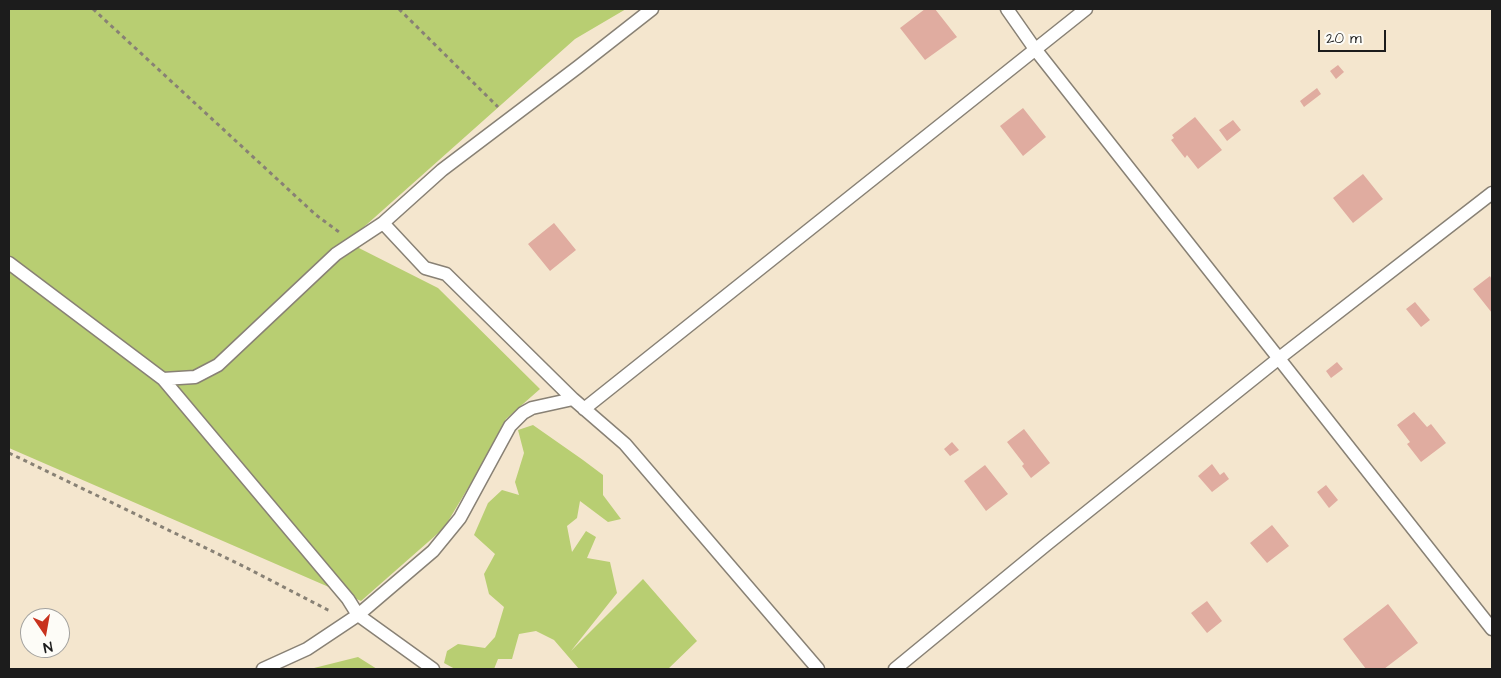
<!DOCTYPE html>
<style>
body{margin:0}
#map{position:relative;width:1501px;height:678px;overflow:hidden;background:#f4e6ce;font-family:"Architects Daughter",sans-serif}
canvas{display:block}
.frame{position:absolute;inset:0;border:10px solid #1c1c1c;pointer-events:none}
.north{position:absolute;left:20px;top:608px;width:50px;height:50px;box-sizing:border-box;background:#fdfcf7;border:1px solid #a3a29f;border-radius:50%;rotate:168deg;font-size:14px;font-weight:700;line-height:20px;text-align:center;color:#1c1c1c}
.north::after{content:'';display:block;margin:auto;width:18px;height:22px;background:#c8321e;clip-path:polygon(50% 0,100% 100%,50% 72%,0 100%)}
.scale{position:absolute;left:1318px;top:30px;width:68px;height:22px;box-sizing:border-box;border:2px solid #1c1c1c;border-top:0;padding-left:6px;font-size:15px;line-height:18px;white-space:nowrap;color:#1c1c1c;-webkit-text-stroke:4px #fdfcf7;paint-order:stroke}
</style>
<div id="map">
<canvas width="1501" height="678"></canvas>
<div class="frame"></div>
<div class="north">N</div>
<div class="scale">20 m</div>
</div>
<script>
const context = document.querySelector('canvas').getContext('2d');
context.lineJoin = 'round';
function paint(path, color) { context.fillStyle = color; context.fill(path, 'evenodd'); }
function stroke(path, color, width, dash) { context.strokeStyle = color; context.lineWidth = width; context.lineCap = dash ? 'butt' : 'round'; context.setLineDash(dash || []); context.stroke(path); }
const green = new Path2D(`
 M9 9H626L575 39 347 242 438 288 540 389 506 419 474 478 444 528 361 601 9 448Z
 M533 425 583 460 603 475V495L621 519 608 522 580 501 577 518 567 526 572 552 586 531 596 537 587 558 610 562 617 593 571 651 643 579 697 641 668 669H579L554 640 536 631 519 634 512 659H498L494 669H455L444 663 447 651 458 644 485 648 495 637 504 607 489 594 484 574 495 554 474 535 488 503 502 490 519 495 515 482 524 453 518 430Z
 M358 657 377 669H310Z`);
const building = new Path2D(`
 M925 9H935L957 37 925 60 900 28Z
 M1338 65 1344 72 1336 79 1330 71Z
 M1317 88 1321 94 1304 107 1300 101Z
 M1023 108 1046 137 1023 156 1000 126Z
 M1195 117 1222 150 1198 169 1187 155 1185 158 1171 140 1174 138 1172 135Z
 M1233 120 1241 130 1227 141 1219 130Z
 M1363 174 1383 199 1353 223 1333 198Z
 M554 223 576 250 550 271 528 244Z
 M1490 276 1492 280V313L1473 289Z
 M1415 302 1430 320 1421 327 1406 309Z
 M1337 362 1343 369 1331 378 1326 371Z
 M1414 412 1427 427 1431 424 1446 443 1421 462 1407 444 1410 442 1397 425Z
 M1024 429 1050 463 1031 478 1022 466 1024 464 1007 442Z
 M952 442 959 450 950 456 944 449Z
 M1212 464 1220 475 1224 472 1229 479 1212 492 1198 476Z
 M985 465 1008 494 986 511 964 481Z
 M1326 485 1338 500 1329 508 1317 492Z
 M1272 525 1289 546 1267 563 1250 543Z
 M1207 601 1222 621 1207 633 1191 613Z
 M1388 604 1418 643 1384 669H1366L1343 639Z`);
const path = new Path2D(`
 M93 9 316 215 339 232
 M399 9 498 107
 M9 453 245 567 328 610 331 611`);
const service = new Path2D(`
 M652 9 578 67 442 170 383 223 425 268 446 274 573 399 625 444 818 669
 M1007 9 1035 49 1492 629
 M9 263 163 379 348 599 358 615 433 669
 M163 379 195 377 218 365 336 254 383 223
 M584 409 1086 9
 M263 669 307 649 358 615 433 551 460 518 510 426 523 413 532 408 573 399
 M895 669 1047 544 1278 359 1492 193`);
paint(green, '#b8ce72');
paint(building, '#e0aca0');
stroke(service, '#888175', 15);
stroke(path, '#888175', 3, [4, 4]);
stroke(service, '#fff', 12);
</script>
